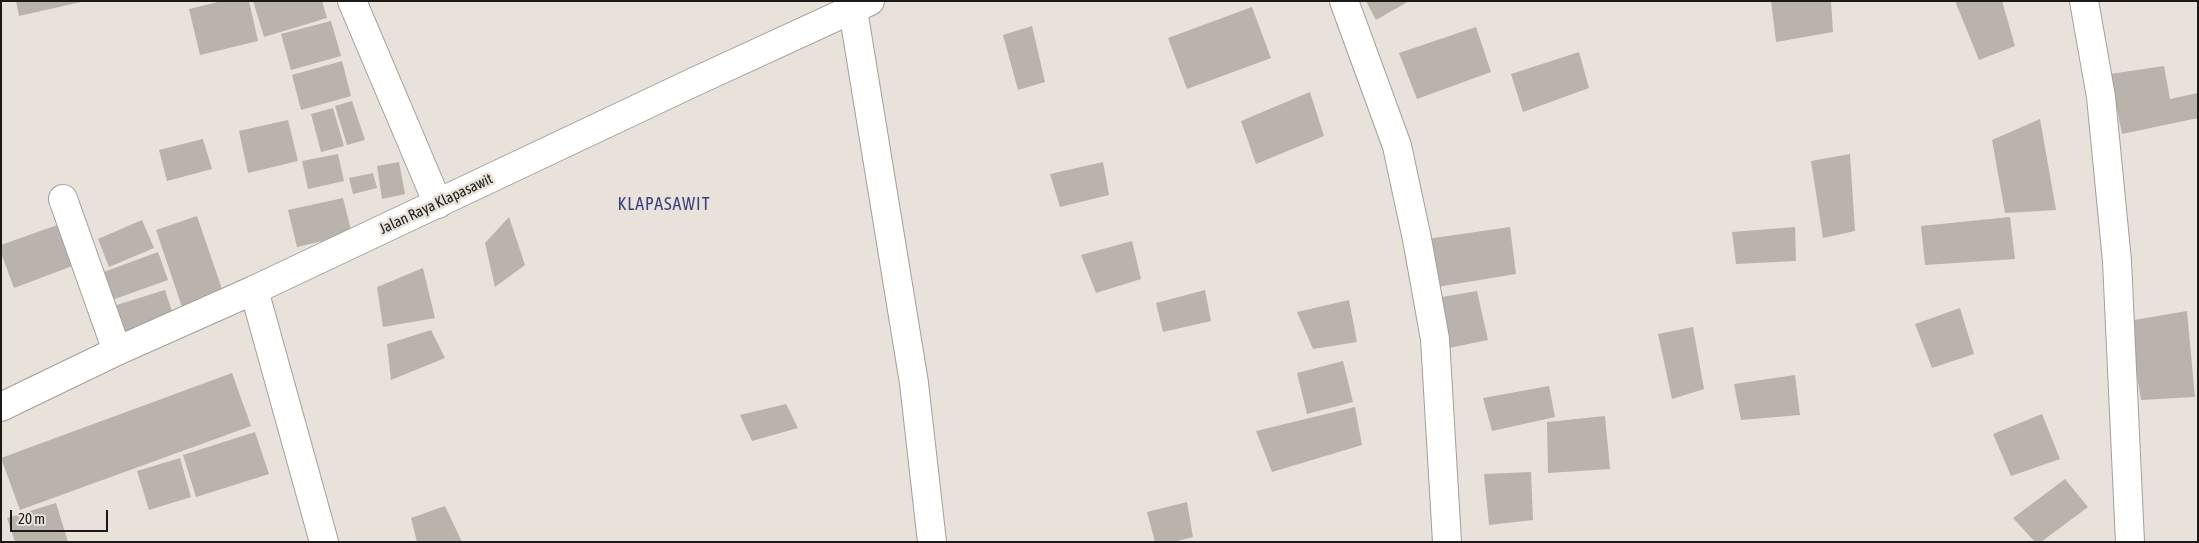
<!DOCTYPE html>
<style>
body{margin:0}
#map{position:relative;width:2199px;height:543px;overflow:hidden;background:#e8e2db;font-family:"Asap Condensed",sans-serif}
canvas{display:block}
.frame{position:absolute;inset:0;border:2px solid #1c1a18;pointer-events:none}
.scale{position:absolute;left:10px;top:510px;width:98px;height:22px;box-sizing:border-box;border:2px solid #1c1a18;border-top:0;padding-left:6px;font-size:15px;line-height:18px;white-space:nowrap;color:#1c1a18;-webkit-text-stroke:4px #e8e2db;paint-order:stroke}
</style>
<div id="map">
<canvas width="2199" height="543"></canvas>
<div class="frame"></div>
<div class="scale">20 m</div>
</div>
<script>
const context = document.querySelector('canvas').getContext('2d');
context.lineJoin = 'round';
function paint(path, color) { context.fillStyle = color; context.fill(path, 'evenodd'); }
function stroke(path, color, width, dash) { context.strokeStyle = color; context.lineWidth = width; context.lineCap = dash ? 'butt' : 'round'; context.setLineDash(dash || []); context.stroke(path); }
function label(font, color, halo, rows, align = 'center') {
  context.font = font + ' "Asap Condensed",sans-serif'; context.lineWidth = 5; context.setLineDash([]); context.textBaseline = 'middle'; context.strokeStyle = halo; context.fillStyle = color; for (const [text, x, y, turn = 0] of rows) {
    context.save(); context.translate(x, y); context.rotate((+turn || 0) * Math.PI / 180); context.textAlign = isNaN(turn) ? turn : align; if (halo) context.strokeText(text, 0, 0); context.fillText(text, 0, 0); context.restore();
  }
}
const building = new Path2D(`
 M16 1H81V2L19 16Z
 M222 1H249L258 41 200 55 189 9Z
 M253 1H322L327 18 264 37Z
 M1366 1H1409L1376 20Z
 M1771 1H1831L1833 32 1776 42Z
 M1955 1H2002L2015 46 1979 60Z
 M1252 7 1271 58 1187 89 1168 38Z
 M331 21 341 56 291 70 281 34Z
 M1032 26 1045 82 1018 90 1003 35Z
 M1476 27 1491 72 1417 99 1399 53Z
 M1579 52 1589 88 1523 112 1511 74Z
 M342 61 351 96 301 110 292 75Z
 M2164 66 2170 99 2198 93V118L2122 134 2110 74Z
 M1310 92 1324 136 1256 164 1241 121Z
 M352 101 365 140 347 145 335 106Z
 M333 108 344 146 321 152 311 114Z
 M2040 119 2056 210 2005 213 1992 140Z
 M288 120 298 161 248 173 239 131Z
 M203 139 212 169 167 181 159 150Z
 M338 154 344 181 308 189 302 161Z
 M1850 154 1855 231 1823 238 1811 161Z
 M399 162 405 194 382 199 377 166Z
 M1103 162 1109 195 1060 207 1050 174Z
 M373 173 377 188 353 194 349 178Z
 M343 198 352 234 297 247 288 210Z
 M197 216 223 292 182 307 156 230Z
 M509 217 525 265 495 287 485 243Z
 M2010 217 2015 259 1925 265 1921 226Z
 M142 220 154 248 109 267 98 239Z
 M60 224 75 265 14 288 1 253V245Z
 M1510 227 1516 274 1437 287 1427 239Z
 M1795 227 1796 261 1736 264 1732 232Z
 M1132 241 1141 279 1096 293 1081 255Z
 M158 252 168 280 112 300 101 273Z
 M423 268 435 318 383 327 377 287Z
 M165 290 174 317 119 334 110 307Z
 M1205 290 1211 321 1163 332 1156 303Z
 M1477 291 1488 340 1449 348 1436 298Z
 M1349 300 1357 342 1313 349 1297 312Z
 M1960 308 1974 354 1932 368 1915 324Z
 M2187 311 2195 397 2141 400 2128 321Z
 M1693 327 1704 389 1672 399 1658 334Z
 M431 330 445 358 391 380 387 344Z
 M1343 361 1353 402 1307 414 1297 373Z
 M232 373 251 426 20 510 1 458Z
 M1795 375 1800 415 1741 420 1734 384Z
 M1549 386 1555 417 1492 431 1483 398Z
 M786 404 798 428 752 441 740 415Z
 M1355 407 1362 445 1272 472 1256 431Z
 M2042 414 2060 459 2011 476 1993 434Z
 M1605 416 1610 469 1548 473 1547 422Z
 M255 432 269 474 196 497 183 455Z
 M180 458 191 497 149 510 137 471Z
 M1531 472 1533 520 1489 525 1484 474Z
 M2065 479 2088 507 2041 542H2035L2013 518Z
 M1187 502 1193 537 1174 542H1155L1147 512Z
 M56 503 68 542H15L7 518Z
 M445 506 462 542H417L411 518Z`);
const minor = new Path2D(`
 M352 1 438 204
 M1344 1 1397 146 1417 239 1435 339 1447 542
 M2084 1 2101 97 2117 261 2130 542
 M853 10 914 383 932 542
 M63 199 117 351
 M254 290 324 542
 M1 407 117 351 254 290 694 82 870 1`);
const streetNames = [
 ["Jalan Raya Klapasawit",436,204,-25]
];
const quarterNames = [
 ["KLAPASAWIT",664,204]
];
paint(building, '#b9b3ac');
stroke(minor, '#a59f99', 30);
stroke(minor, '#fff', 28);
label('15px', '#1c1a18', '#e8e2db', streetNames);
context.letterSpacing = '1px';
label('18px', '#3f417d', '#e8e2db', quarterNames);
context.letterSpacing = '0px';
</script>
